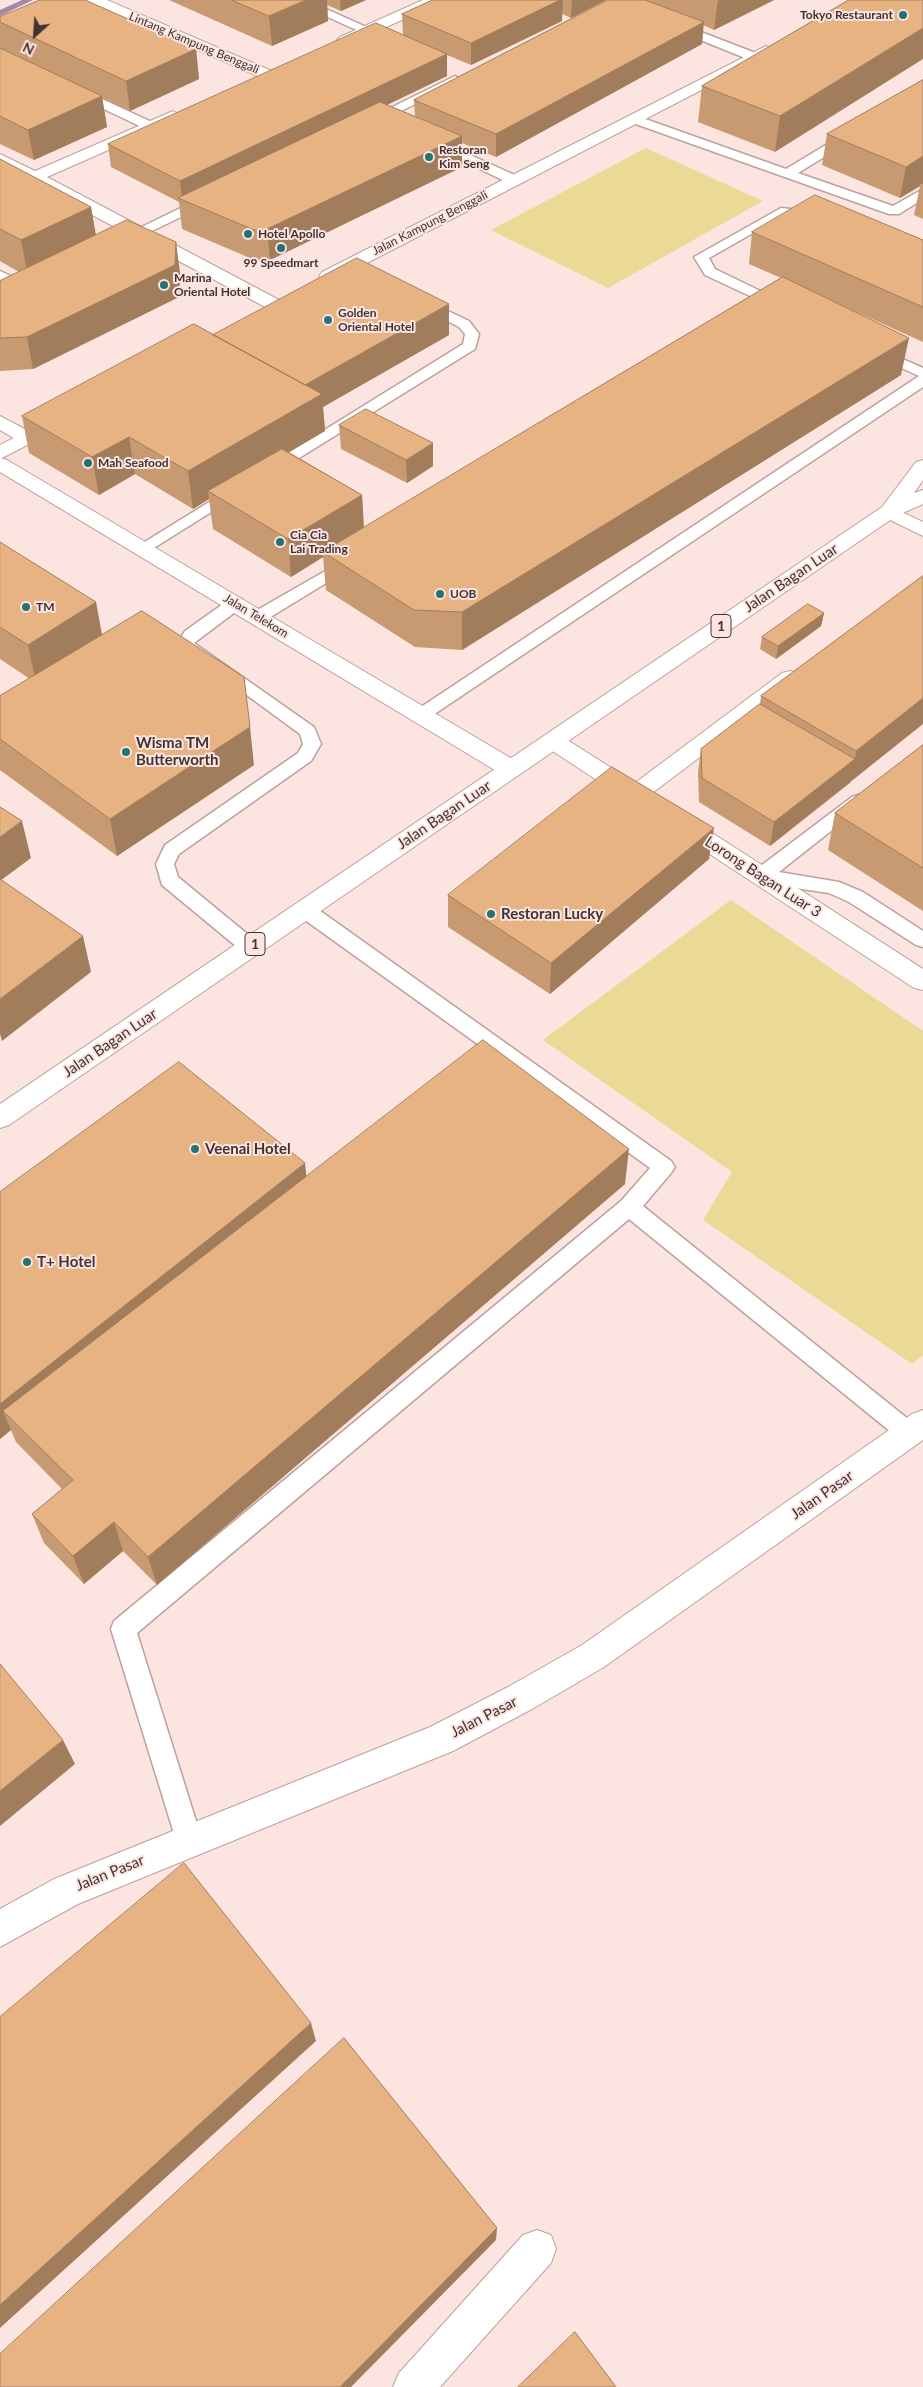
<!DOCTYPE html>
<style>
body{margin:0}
#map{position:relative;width:923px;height:2387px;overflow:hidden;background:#fce4e0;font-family:Lato,sans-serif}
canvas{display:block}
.north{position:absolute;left:10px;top:10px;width:50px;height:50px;-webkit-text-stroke:4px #fce4e0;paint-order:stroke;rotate:206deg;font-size:14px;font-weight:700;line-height:20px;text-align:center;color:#3f3432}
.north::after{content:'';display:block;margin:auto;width:18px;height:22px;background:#3f3432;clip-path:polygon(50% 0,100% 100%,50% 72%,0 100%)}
</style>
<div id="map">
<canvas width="923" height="2387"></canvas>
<div class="north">N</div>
</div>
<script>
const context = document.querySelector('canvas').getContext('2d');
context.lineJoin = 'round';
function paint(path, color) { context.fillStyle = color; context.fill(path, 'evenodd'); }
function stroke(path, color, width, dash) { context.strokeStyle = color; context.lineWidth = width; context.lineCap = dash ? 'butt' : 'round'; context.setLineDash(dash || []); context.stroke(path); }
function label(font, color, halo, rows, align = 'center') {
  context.font = font + ' Lato,sans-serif'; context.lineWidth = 4; context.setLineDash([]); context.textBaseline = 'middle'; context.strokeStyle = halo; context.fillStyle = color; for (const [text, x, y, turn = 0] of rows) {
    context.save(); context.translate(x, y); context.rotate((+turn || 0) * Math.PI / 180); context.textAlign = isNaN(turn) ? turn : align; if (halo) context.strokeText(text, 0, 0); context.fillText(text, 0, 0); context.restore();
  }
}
const green = new Path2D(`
 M646 148 763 201 608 288 491 230Z
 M731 900 923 1031V1355L912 1364 703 1220 732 1172 543 1040Z`);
const stream = new Path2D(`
 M22 0H33L0 16V10Z`);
const service = new Path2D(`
 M290 0H306L393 39 387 43 383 42Z
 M675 22 758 54 760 57 758 60H750L671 28V24Z
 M455 76 461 80 459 83 374 124 370 125 364 121Z
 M78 88 154 123 156 126 150 130 146 129 74 95 72 92 74 89Z
 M634 115 786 169 844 134H852L854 137 852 140 798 173 893 206 923 189V199L899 214H889L630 122 628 119Z
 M437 140 519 177 520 180 519 183H509L433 147 431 144 433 141Z
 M205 196 212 200 210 203 125 244H115L113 241Z
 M781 208 810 211 820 218 813 222 802 218 783 216 709 258 715 269 785 303 787 306 780 310 705 275 694 257Z
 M0 271 28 284 30 287 23 291 0 280Z
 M423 299 469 321 479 334 475 349 275 473H265L262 470 265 467 463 344 465 334 459 327 418 306 416 303 418 300Z
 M878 348 923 368V387L427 719H415L412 715 415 711 919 376 873 355 871 352Z
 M235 486 243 491 240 494 149 551H137L135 548Z
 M348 558 354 560 356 563 354 566 264 621H252L250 617 252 613Z
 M236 598 242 599 244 603 242 607 194 643 314 727 321 744 311 761 179 854 174 864 178 877 257 942 260 947 257 952 250 954 243 952 162 885 156 864 165 845 298 753 303 744 300 734 177 644 185 631 230 599Z
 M858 795 864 797 867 801 864 805 779 872 839 882 863 892 923 931V947L916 945 849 902 829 893 761 883 754 881 752 876 754 871 852 797Z
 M305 903 312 905 671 1161 675 1167 671 1173 643 1206 918 1427 922 1434 918 1441 910 1444 902 1441 629 1219 137 1633 202 1840 198 1849 189 1853 180 1849 176 1840 111 1629 114 1621 621 1201 650 1168 298 915 296 910 298 905Z`);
const minor = new Path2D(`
 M87 0H107L272 71 274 74 272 77H260L89 3Z
 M423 0H442L440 3 350 43H340L337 40 340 37Z
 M173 111 181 116 179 119 47 177 281 301 284 305 281 309H269L0 166V154L35 171Z
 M0 416 34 434 37 438 34 442H20L0 430Z
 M0 458 7 460 519 763 523 769 519 775 511 777 503 775 0 472Z
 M889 506 923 522V536L882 516 879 512 882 508Z
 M790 671 798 673 801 678 798 683 643 800 635 802 627 800 545 746 542 741 545 736 553 733 561 736 635 783 782 673Z
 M681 816 689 818 923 969V990L914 988 673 830 669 824 673 818Z
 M923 1410V1440L604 1667 532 1709 453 1751 78 1904 0 1947V1909L54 1879 430 1727 508 1687 582 1645 912 1414Z
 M537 2230 551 2235 556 2249 551 2263 440 2387H393L399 2373 523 2235Z`);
const tertiary = new Path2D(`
 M766 46 771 48 774 51 771 54 334 280H322L319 276 322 272Z
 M59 415 66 417 69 421 66 425 0 459V445Z`);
const primary = new Path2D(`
 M923 460V480L914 493 923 490V504L896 516 9 1125 0 1128V1104L882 507 916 462Z`);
const wall = new Path2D(`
 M169 0H366L341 11 327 5 328 21 272 46Z
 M433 0H606L571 18 562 14V21L471 65 447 55V76L387 105 415 116 414 100 608 0H774L714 30 703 25 702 44 496 157 462 143V167L270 260 257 261 182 229 179 202 111 167 108 144 403 34 402 14Z
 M849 0 775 152 698 122 702 86Z
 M0 17 196 49 199 79 130 111 102 98 107 127 34 160 0 144Z
 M923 80V219L914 215 920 186 900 198 822 165 827 134Z
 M0 159 91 207 96 235 180 273 179 297 33 369 0 371V281L19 272 0 261Z
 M752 232 923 240V342L843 306 901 375 462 650 415 647 326 590 323 557 291 577 213 529 209 499 193 509 135 474 99 495 29 453 22 416 213 335H449L323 407 325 431 289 452 362 495 364 528 781 278 749 264Z
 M339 425 433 466 407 483 341 449Z
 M0 542 103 635 254 765 117 856 0 770V696L30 679 0 659Z
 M923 576 850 783 770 846 699 802 698 772 701 749 760 704 761 696Z
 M824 613 821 626 776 659 760 649 762 637Z
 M923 745V911L828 850 835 813Z
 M709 859 550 994 448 927V895Z
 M306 1177 625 1184 157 1585 123 1551 84 1584 44 1543 32 1514 62 1489 16 1442 11 1430 0 1439V1192Z`);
const shadedWall = new Path2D(`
 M306 0H327L328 21 272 46 269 16Z
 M340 0H366L341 11Z
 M560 0H563L562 21 471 65V43Z
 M572 0H606L571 18Z
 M718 0H774L714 30Z
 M704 22 702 44 496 157V134Z
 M923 28V59L775 152 780 116Z
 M196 49 199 79 130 111 126 81Z
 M447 54V76L187 201 182 199 180 181Z
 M102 96 107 127 34 160 28 130Z
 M462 136V167L270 260 267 229Z
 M923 156V184H920V186L900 198 906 167Z
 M91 207 97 243 28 277 21 240Z
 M176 242 180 273 179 297 33 369 27 337Z
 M449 304V335L323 407 325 431 215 496 208 491 209 499 193 509 188 471 302 387Z
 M909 338 901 375 462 650V612Z
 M129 437 135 474 99 495 92 457Z
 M433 443V466L407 483 406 460Z
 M362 495 364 532 323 552V557L291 577 288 539Z
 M96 602 103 640 36 683 28 645Z
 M824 613 821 626 776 659 778 646Z
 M923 698V724L770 846 774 822 855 759 856 751Z
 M250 727 254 765 117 856 110 819Z
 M22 821 31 858 0 881V837Z
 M714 828 709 859 550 994 551 963Z
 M83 936 91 972 2 1041 0 1034V999Z
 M629 1149 625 1184 157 1585 148 1557Z
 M305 1163 308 1192 3 1411 11 1430 0 1439V1404Z
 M114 1522 123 1551 84 1584 73 1556Z
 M63 1740 75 1764 0 1826V1791Z
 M311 2023 316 2041 0 2328V2305Z
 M497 2228 496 2240 351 2387H340Z`);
const building = new Path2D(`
 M40 0H85L196 49 126 81 0 22V17Z
 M232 0H306L269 16Z
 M433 0H560L471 43 402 14Z
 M608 0H645L704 22 496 134 414 100Z
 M849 0H923V28L780 116 702 86Z
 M376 23 447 54 180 181 108 144Z
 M0 48 102 96 28 130 0 116Z
 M923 80V156L906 167 827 134Z
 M380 102 462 136 267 229 254 230 178 198Z
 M0 159 91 207 21 240 0 229Z
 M815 195 923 240V307L752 232Z
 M127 220 176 242 175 265 27 337 0 338V281Z
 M357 258 449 304 305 385 213 335Z
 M783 277 909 338 462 612 414 610 323 552Z
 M194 324 322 394 188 471 129 437 92 457 22 416Z
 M366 409 433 443 406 460 339 425Z
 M282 449 362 495 288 539 208 491Z
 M0 542 96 602 28 645 0 627Z
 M923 576V698L856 751 761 696Z
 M808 604 824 613 778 646 762 637Z
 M142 611 244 677 250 727 110 819 0 739V696Z
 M760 704 855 759 774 822 702 778 701 749Z
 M923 745V868L835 813Z
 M612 767 714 828 551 963 448 895Z
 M0 807 22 821 0 837Z
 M0 879 83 936 0 999Z
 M483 1040 629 1149 148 1557 114 1522 73 1556 32 1514 73 1480 3 1411Z
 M179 1062 305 1163 0 1404V1192Z
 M0 1664 63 1740 0 1791Z
 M184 1863 311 2023 0 2305V2017Z
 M344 2038 497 2228 340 2387H0V2354Z
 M575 2332 616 2387H518Z`);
const markers = [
 [903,15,5,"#267173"],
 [429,157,5,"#267173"],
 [248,234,5,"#267173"],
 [281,248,5,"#267173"],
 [164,285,5,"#267173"],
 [328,320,5,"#267173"],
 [88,463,5,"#267173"],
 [280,542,5,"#267173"],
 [440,594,5,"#267173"],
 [26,607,5,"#267173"],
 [126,752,5,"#267173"],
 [491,914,5,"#267173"],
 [195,1149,5,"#267173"],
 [27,1262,5,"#267173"]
];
const farPoinames = [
 ["Tokyo Restaurant",893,15,"right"],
 ["Restoran",439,150],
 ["Kim Seng",439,164],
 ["Hotel Apollo",258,234],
 ["99 Speedmart",281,263,"center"],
 ["Marina",174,278],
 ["Oriental Hotel",174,292],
 ["Golden",338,313],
 ["Oriental Hotel",338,327],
 ["Mah Seafood",98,463],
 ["Cia Cia",290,535],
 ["Lai Trading",290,549],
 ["UOB",450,594],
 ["TM",36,607]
];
const farStreetnames = [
 ["Lintang Kampung Benggali",194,43,23],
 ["Jalan Kampung Benggali",430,223,-27],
 ["Jalan Telekom",256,616,31]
];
const shields = [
 [721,626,20],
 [255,944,20]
];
const shieldNames = [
 ["1",721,626],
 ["1",255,944]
];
const streetNames = [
 ["Jalan Bagan Luar",791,578,-34],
 ["Jalan Bagan Luar",444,815,-34],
 ["Lorong Bagan Luar 3",763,877,33],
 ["Jalan Bagan Luar",110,1043,-34],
 ["Jalan Pasar",822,1495,-35],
 ["Jalan Pasar",484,1717,-27],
 ["Jalan Pasar",110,1873,-22]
];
const poiNames = [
 ["Wisma TM",136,743],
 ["Butterworth",136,760],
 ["Restoran Lucky",501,914],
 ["Veenai Hotel",205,1149],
 ["T+ Hotel",37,1262]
];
paint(green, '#eada96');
paint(stream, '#a987ab');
stroke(service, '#bca19c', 3);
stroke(minor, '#bca19c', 2);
stroke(tertiary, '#bca19c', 2);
stroke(primary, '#bca19c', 2);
paint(service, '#fff');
paint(minor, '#fff');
paint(tertiary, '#fff');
paint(primary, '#fff');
paint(wall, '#c89a71');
paint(shadedWall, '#a27d5c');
paint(building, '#e8b383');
stroke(building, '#a27d5c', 1);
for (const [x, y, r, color] of markers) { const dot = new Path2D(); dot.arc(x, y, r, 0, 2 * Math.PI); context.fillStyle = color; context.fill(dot); stroke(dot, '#fce4e0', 2); }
label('bold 12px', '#3f3432', '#fce4e0', farPoinames, 'left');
label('12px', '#3f3432', '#fce4e0', farStreetnames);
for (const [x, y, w] of shields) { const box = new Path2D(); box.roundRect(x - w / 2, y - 11.5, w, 23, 4); context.fillStyle = '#fce4e0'; context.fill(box); stroke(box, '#3f3432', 1); }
label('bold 14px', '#3f3432', null, shieldNames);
label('15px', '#3f3432', '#fce4e0', streetNames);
label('bold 15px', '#3f3432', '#fce4e0', poiNames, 'left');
</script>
